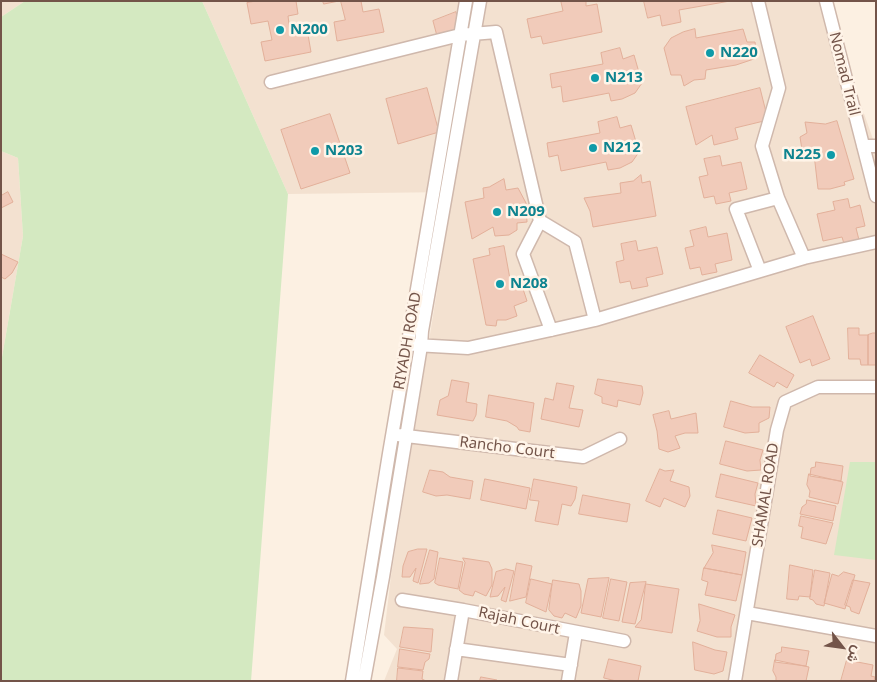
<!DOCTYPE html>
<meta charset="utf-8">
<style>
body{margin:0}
#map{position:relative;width:877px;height:682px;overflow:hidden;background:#fcf0e2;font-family:"Noto Sans",Vazirmatn,sans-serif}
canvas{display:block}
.frame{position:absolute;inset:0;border:2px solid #735449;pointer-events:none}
.north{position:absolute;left:817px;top:622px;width:50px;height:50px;-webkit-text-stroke:4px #fff4e8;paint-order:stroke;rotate:120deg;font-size:14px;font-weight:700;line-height:20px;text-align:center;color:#735449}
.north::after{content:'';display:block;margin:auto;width:18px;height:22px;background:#735449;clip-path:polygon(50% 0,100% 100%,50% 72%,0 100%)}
</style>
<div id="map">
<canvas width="877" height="682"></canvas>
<div class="frame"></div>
<div class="north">ش</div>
</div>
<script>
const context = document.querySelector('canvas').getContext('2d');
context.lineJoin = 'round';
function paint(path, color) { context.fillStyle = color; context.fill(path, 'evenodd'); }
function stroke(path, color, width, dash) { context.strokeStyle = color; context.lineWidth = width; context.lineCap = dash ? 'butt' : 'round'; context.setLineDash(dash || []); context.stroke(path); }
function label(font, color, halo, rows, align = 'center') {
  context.font = font + ' "Noto Sans",sans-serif'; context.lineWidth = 5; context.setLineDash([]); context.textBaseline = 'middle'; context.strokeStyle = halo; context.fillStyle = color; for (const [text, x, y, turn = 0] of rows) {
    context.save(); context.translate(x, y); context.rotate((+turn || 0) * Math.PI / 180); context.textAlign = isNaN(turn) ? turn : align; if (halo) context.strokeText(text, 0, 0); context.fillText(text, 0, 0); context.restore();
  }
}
const residential = new Path2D(`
 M1 1H25L1 17Z
 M202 1H824L873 139H876V681H384L397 649 384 635 391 576 453 192 288 194Z
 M1 151 18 158 23 236 1 363Z`);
const green = new Path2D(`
 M25 1H202L288 194 251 681H1V363L23 236 18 158 1 151V17Z
 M850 462H876V560L834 555Z`);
const building = new Path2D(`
 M256 1H296L298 14 288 16 290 32 307 29 311 52 265 61 261 42 272 40 268 21 251 24 247 3Z
 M323 1H339L324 4Z
 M341 1H361L363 12 379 9 384 32 337 41 334 22 345 20Z
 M566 1H586V6L597 4 602 32 543 44 541 36 531 38 527 19 563 11 561 2Z
 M644 1H730L679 10 681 22 662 26 660 15 648 18Z
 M456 12 460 32 437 36 433 21Z
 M695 29 696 38 743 29 747 42H755L757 58 736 65 706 70 705 79 694 80 684 86 681 75H671L664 48 671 38 683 32Z
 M620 48 623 59 634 55 642 83 635 93 622 99 611 101 609 93 563 102 561 86 552 88 550 74 603 64 601 53Z
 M427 88 439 132 398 144 386 99Z
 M760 88 768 120 735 128 738 139 714 145 712 135 696 145 686 107Z
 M330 114 350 173 301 189 281 130Z
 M617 117 620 128 631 125 639 152 632 162 620 168 608 170 606 162 561 171 558 155 549 157 547 143 600 133 598 122Z
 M837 121 854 179 844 182 845 185 830 189H818L814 154 803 156 800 137 807 133 805 122 825 124Z
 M720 156 722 166 741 162 747 189 729 193 731 201 716 204 714 196 704 198 699 177 708 175 704 159Z
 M641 175 642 183 650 181 656 216 593 227 590 211 584 198 621 193 620 183 633 181Z
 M504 179 506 190 518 188 526 203 527 222 517 223V230L509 235 495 236 493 227 472 239 465 202 484 198 483 188 489 187Z
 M8 192 13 202 1 208V196Z
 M848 199 850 208 860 205 865 226 856 228 860 244 845 247 842 237 823 241 817 214 835 210 833 202Z
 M706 227 708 237 727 233 732 260 715 264 717 272 702 275 700 267 690 269 685 248 694 246 690 231Z
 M636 241 638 251 657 247 663 274 646 278 648 286 632 289 630 281 620 283 616 262 624 260 621 244Z
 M504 246 510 279H523V289L527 301 514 306 517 316 506 320H497L496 326 486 325 473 259 490 255 489 249Z
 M1 254 18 262 12 273 5 279 1 277Z
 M813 316 830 359 812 366 810 359 800 363 786 327Z
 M848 328H859V335H868V365H861L860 359H849Z
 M873 333H876V365H868V335Z
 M760 355 794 375 787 388 777 382 774 387 749 373Z
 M598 379 642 386 643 393 640 405 618 400 617 407 602 403V397L595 394Z
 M452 380 469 383 466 402 477 404 476 415 473 421 437 415 440 400 448 396Z
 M557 383 574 386 569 408 583 410 579 427 541 419 545 398 553 400Z
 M489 395 534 403 530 432 519 430 517 427 507 421 486 417Z
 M731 401 752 407H770L769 418 759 423V432L745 433 724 427Z
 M669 411 671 419 696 413 698 433H685L675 436 680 448 668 452 659 449 657 431 653 415Z
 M726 441 763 450 760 460 761 470 747 471 720 464Z
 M816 462 843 466 841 481 810 476 811 468 815 467Z
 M660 469 665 471 674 470 670 481 689 487 690 496 685 507 664 498 660 507 646 501Z
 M430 470 443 472 450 477 473 481 470 499 447 495 436 496 423 492Z
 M721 474 758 483 755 494 756 506 716 497Z
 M809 474 843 482 838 504 809 497 810 491 807 485Z
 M485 479 530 488 526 509 481 500Z
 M534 479 577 487 575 499 571 506 562 504 558 525 535 521 539 501 530 500Z
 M583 495 630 504 627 522 579 514Z
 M807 500 836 506 833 521 800 514 802 507 806 504Z
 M718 510 752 518 746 541 713 534Z
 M801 516 833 523 826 544 801 538 803 527 799 526Z
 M712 545 746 552 742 575 704 568 713 553Z
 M418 549H427L418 583 413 581 416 568 410 577H402L403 566 408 552Z
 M430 550 438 552 434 579 429 583 420 584Z
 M440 558 463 562 458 589 438 585 435 583Z
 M463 558 489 562 492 569V585L486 596 475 591 473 596 464 594 459 590 465 563Z
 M517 563 532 566 526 597 510 601Z
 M790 565 813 570 810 597 799 596 798 600 787 599Z
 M704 568 742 575 736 601 705 595 708 582 702 580Z
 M506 569 514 571 506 602 501 600 505 587 498 596 490 597 496 572Z
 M815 570 830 573 824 606 816 604 813 600 810 599Z
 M844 572 855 575 845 609 824 603 832 574 838 576Z
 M609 578 601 617 581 613 588 579Z
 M531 579 552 584 546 612 526 603Z
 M611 579 627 582 619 621 603 618Z
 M553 580 579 584 581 591V606L576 618 565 613 562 618 554 616 549 610Z
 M853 580 870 583 859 614 851 611 850 607 845 605Z
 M646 582 635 624 622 622 630 583Z
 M646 584 679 589 672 633 635 627 641 620Z
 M699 604 735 615 731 627V637H717L697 631 700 621Z
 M404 627 433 629 431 652 400 647Z
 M693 642 715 650 727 652 723 671 714 674 695 670Z
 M782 647 809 651 806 666 775 662 776 654 781 652Z
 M400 649 430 654 429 659 425 662 423 670 398 667Z
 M609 659 641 666 638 681H616L604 678Z
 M775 660 809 667 806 681H776V677L773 671Z
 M847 660 873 665 871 676 875 677 874 681H841Z
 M398 668 423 671 422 679 426 681H397Z
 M481 677 497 680V681H480Z`);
const street = new Path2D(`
 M758 1 779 88 762 146 778 198 804 258
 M826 1 876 196
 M271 82 460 35 496 32 540 221
 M863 146H876
 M760 271 736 209 778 198
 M551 330 523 254 540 221 575 242 595 320
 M415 345 468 348 551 330 595 320 804 258 876 242
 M398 435 583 457 620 439
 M402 600 463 610 624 641
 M747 613 876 636
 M456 649 571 665
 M352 681C388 454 427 228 466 1
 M364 681 383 577 421 346 422 331 480 1
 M451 681 463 610
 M568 681 576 633
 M735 681 777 430 785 402 818 387H876`);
const markers = [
 [280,30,5,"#0f9aa8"],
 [710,53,5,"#0f9aa8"],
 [595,78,5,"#0f9aa8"],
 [593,148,5,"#0f9aa8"],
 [315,151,5,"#0f9aa8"],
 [831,155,5,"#0f9aa8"],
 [497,212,5,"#0f9aa8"],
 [500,284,5,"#0f9aa8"]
];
const cultureNames = [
 ["N200",290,30],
 ["N220",720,53],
 ["N213",605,78],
 ["N212",603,148],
 ["N203",325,151],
 ["N225",821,155,"right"],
 ["N209",507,212],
 ["N208",510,284]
];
const streetNames = [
 ["Nomad Trail",844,74,76],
 ["RIYADH ROAD",408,341,-80],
 ["Rancho Court",507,448,7],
 ["SHAMAL ROAD",766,495,-81],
 ["Rajah Court",519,621,12]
];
paint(residential, '#f3e1d0');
paint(green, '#d4e9c1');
paint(building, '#f1cbba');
stroke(building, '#e3b09a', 1);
stroke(street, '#cfb8ac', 15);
stroke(street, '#fff', 12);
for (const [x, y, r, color] of markers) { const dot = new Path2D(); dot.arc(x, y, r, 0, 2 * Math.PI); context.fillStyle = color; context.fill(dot); stroke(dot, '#fff4e8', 2); }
label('bold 15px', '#0d838f', '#fff4e8', cultureNames, 'left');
label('15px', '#735449', '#fff4e8', streetNames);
</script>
